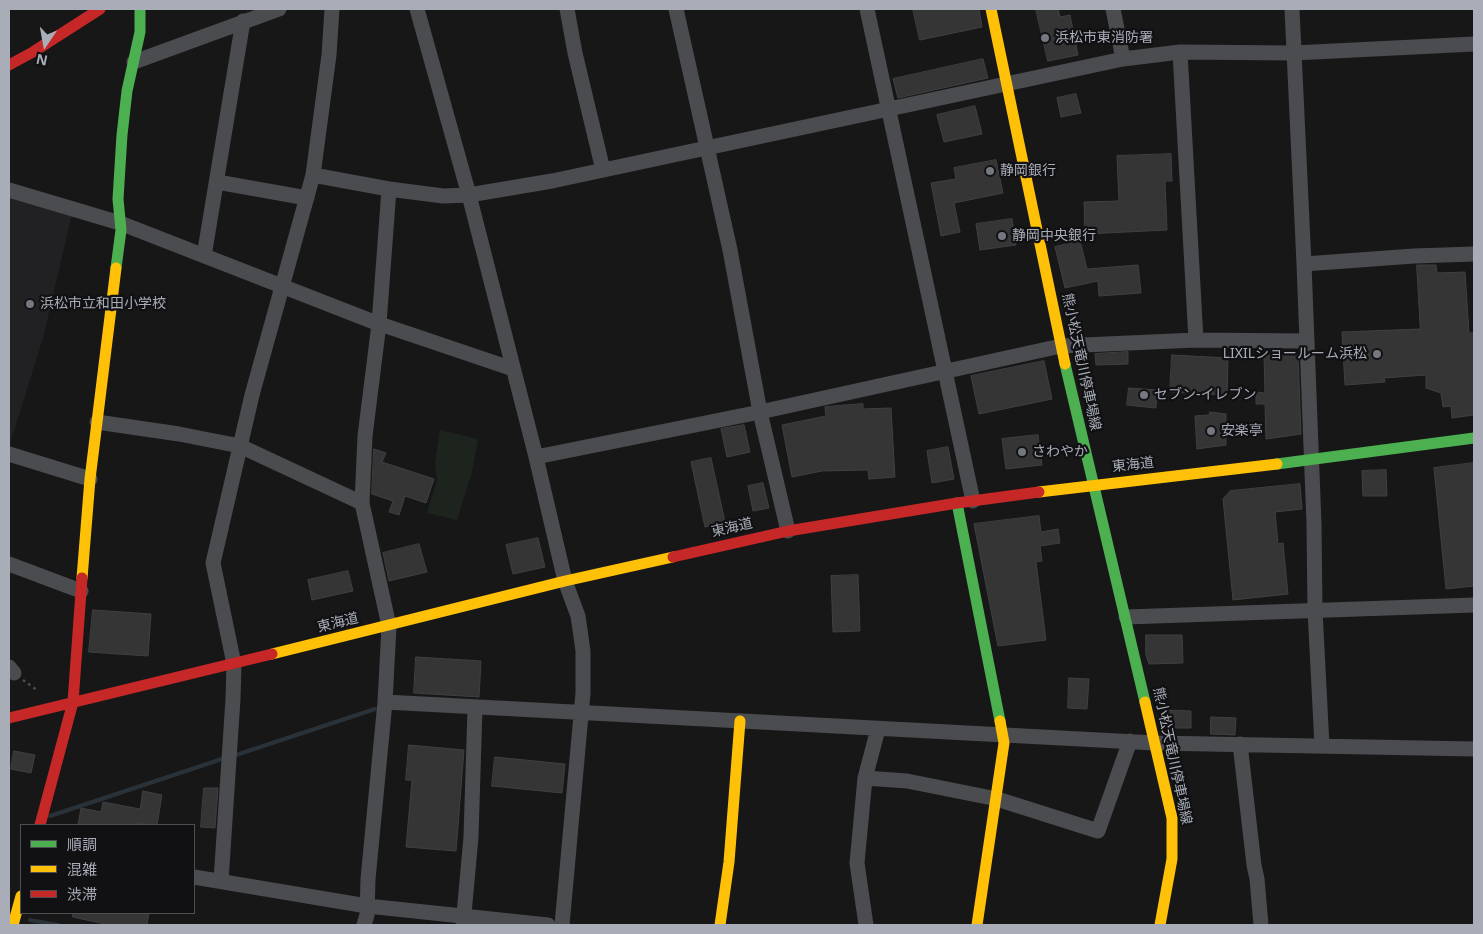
<!DOCTYPE html>
<meta charset="utf-8">
<style>
body{margin:0}
#map{position:relative;width:1483px;height:934px;overflow:hidden;background:#171717;font-family:"Noto Sans","Noto Sans JP",sans-serif}
canvas{display:block}
.frame{position:absolute;inset:0;border:10px solid #a8adb8;pointer-events:none}
.legend{position:absolute;left:20px;top:824px;width:175px;height:90px;box-sizing:border-box;background:#111113;border:1px solid #4d4f55;margin:0;padding:6px 9px;list-style:none;font-size:15px;color:#a8adb8}
.legend li{display:flex;align-items:center;gap:10px;height:25px}
.legend b{width:25px;border:1px solid #4d4f55}
.north{position:absolute;left:20px;top:20px;width:50px;height:50px;-webkit-text-stroke:4px #111113;paint-order:stroke;rotate:192deg;font-size:14px;font-weight:700;line-height:20px;text-align:center;color:#a8adb8}
.north::after{content:'';display:block;margin:auto;width:18px;height:22px;background:#a8adb8;clip-path:polygon(50% 0,100% 100%,50% 72%,0 100%)}
</style>
<div id="map">
<canvas width="1483" height="934"></canvas>
<div class="frame"></div>
<ul class="legend">
<li><b style="height:6px;background:#4caf50"></b>順調</li>
<li><b style="height:6px;background:#ffc107"></b>混雑</li>
<li><b style="height:6px;background:#c62828"></b>渋滞</li>
</ul>
<div class="north">N</div>
</div>
<script>
const context = document.querySelector('canvas').getContext('2d');
context.lineJoin = 'round';
function paint(path, color) { context.fillStyle = color; context.fill(path, 'evenodd'); }
function stroke(path, color, width, dash) { context.strokeStyle = color; context.lineWidth = width; context.lineCap = dash ? 'butt' : 'round'; context.setLineDash(dash || []); context.stroke(path); }
function label(font, color, halo, rows, align = 'center') {
  context.font = font + ' "Noto Sans","Noto Sans JP",sans-serif'; context.lineWidth = 4.5; context.setLineDash([]); context.textBaseline = 'middle'; context.strokeStyle = halo; context.fillStyle = color; for (const [text, x, y, turn = 0] of rows) {
    context.save(); context.translate(x, y); context.rotate((+turn || 0) * Math.PI / 180); context.textAlign = isNaN(turn) ? turn : align; if (halo) context.strokeText(text, 0, 0); context.fillText(text, 0, 0); context.restore();
  }
}
const built = new Path2D(`
 M9 196 72 214 43 338 9 447Z`);
const green = new Path2D(`
 M440 430 478 439 472 472 457 520 427 513 437 480 435 463Z`);
const stream = new Path2D(`
 M236 755 375 709
 M50 816 222 759
 M30 920 58 925`);
const building = new Path2D(`
 M913 9H979L982 27 920 40Z
 M1036 9H1058L1060 17 1070 15 1078 55 1048 61Z
 M983 59 988 78 898 98 893 79Z
 M1076 94 1081 113 1061 117 1057 98Z
 M975 106 982 134 944 142 937 115Z
 M1171 154 1172 181H1165L1167 230 1085 234 1084 202 1119 201 1117 156Z
 M996 160 1003 193 954 203 960 232 941 236 931 183 956 179 954 168Z
 M1012 219 1016 245 980 250 976 224Z
 M1080 241 1087 269 1138 265 1141 293 1099 296 1098 281 1065 288 1055 247Z
 M1417 265H1436L1437 273 1465 272 1469 333H1474V415L1452 418 1451 406 1443 407 1441 393 1426 388V375L1384 378 1385 382 1345 385 1342 332 1420 329Z
 M1128 352V364L1096 365 1095 354Z
 M1172 355 1228 358 1227 395 1170 392Z
 M1298 355 1301 434 1266 439 1265 404H1256V392L1265 393 1264 356Z
 M1044 361 1052 399 979 414 971 376Z
 M1129 388 1157 390 1156 408 1127 405Z
 M863 404V409L891 408 895 477 869 479 868 470 822 471 792 477 782 425 826 416 825 407Z
 M1210 412 1226 414V445L1197 449 1195 416 1209 415Z
 M744 425 750 452 727 457 721 429Z
 M1038 435 1042 465 1006 469 1002 439Z
 M948 447 954 479 932 483 927 451Z
 M374 449 386 453 382 462 434 479 426 503 405 496 399 515 389 512 393 501 372 494Z
 M711 458 725 522 705 527 691 462Z
 M1474 463V586L1446 589 1434 468Z
 M1386 470 1387 496H1363L1362 471Z
 M763 483 769 508 753 511 748 486Z
 M1300 484 1302 509 1275 512 1278 544 1283 543 1288 594 1233 600 1223 499 1230 491Z
 M1039 516 1041 532 1058 529 1060 543 1040 546 1042 561 1036 562 1046 640 998 646 974 524Z
 M538 538 545 567 513 574 506 545Z
 M419 544 427 572 389 581 383 553Z
 M348 571 353 591 312 600 308 580Z
 M858 575 860 631 833 632 831 576Z
 M93 610 151 614 148 656 89 652Z
 M1146 635H1182L1183 663 1149 664 1146 655Z
 M416 657 481 661 479 697 414 693Z
 M1069 678 1089 679 1087 709 1068 708Z
 M1166 710 1191 711V728H1166Z
 M1211 717 1236 718 1235 735 1211 734Z
 M409 745 464 750 456 851 406 847 412 780H406Z
 M14 751 35 755 31 773 11 769Z
 M495 757 565 764 562 793 492 786Z
 M204 788H218L215 828 201 827Z
 M143 791 162 795 157 825 135 823V825H78L81 808 101 812 103 802 140 809Z
 M73 913H149L147 925H109L73 917Z`);
const path = new Path2D(`
 M23 680 37 690`);
const street = new Path2D(`
 M417 9 469 195 536 457 565 581 578 616 583 651V693L562 925
 M567 9 575 53 603 170
 M676 9 730 250 760 412 788 531
 M867 9 973 501
 M1113 9 1123 59
 M1292 9 1304 264 1314 524 1315 610 1322 746
 M1180 52 1196 340
 M134 62 279 9
 M313 175 389 189 379 324 365 436 362 503
 M217 182 307 198
 M389 189 443 196 469 195 552 181 1123 59 1180 52 1294 53 1474 44
 M9 190 120 223 374 322 513 369
 M204 256 243 21
 M1304 264 1414 256 1474 254
 M97 422 179 434 240 446 362 503 389 626 385 702 368 879 367 915 364 925
 M9 454 90 479
 M536 457 760 412 1061 346 1196 340 1306 341
 M9 564 81 591
 M1126 617 1474 605
 M9 667 14 673
 M385 702 1155 743 1474 749
 M878 729 865 778 907 781 997 799 1098 831 1130 741
 M1240 744 1254 865 1257 879 1261 925
 M865 778 857 863 866 925
 M194 877 367 906 548 925
 M221 881 233 699 234 664 213 563 252 395 313 175 329 55 332 9
 M463 925 471 837 475 708`);
const fast = new Path2D(`
 M116 268 121 230 118 199 122 135 127 91 140 32V9
 M1065 364 1145 702
 M1277 464 1474 438
 M957 503 1000 721`);
const slow = new Path2D(`
 M991 9 1065 364
 M1039 492 1277 464
 M82 578 90 479 116 268
 M272 654 565 581 673 557
 M1145 702 1172 818V859L1160 925
 M13 925 21 896
 M720 925 729 862 740 721
 M977 925 1004 743 1000 721`);
const jam = new Path2D(`
 M9 65 33 52 100 9
 M673 557 788 531 957 503 1039 492
 M9 718 272 654
 M40 825 73 702 82 578`);
const markers = [
 [1045,38,5,"#757880"],
 [990,171,5,"#757880"],
 [1002,236,5,"#757880"],
 [30,304,5,"#757880"],
 [1377,354,5,"#757880"],
 [1144,395,5,"#757880"],
 [1211,431,5,"#757880"],
 [1022,452,5,"#757880"]
];
const poiNames = [
 ["浜松市東消防署",1055,38],
 ["静岡銀行",1000,171],
 ["静岡中央銀行",1012,236],
 ["浜松市立和田小学校",40,304],
 ["LIXILショールーム浜松",1367,354,"right"],
 ["セブン-イレブン",1154,395],
 ["安楽亭",1221,431],
 ["さわやか",1032,452]
];
const streetNames = [
 ["熊小松天竜川停車場線",1081,362,78],
 ["東海道",1133,465,-6],
 ["東海道",732,528,-13],
 ["東海道",338,623,-14],
 ["熊小松天竜川停車場線",1172,756,78]
];
paint(built, '#212123');
paint(green, '#1d241e');
stroke(stream, '#2a3239', 4);
paint(building, '#353536');
stroke(building, '#3f4043', 1);
stroke(path, '#4d4e52', 2.5, [2.5, 4]);
stroke(street, '#4b4c50', 15);
stroke(fast, '#4caf50', 11);
stroke(slow, '#ffc107', 11);
stroke(jam, '#c62828', 11);
for (const [x, y, r, color] of markers) { const dot = new Path2D(); dot.arc(x, y, r, 0, 2 * Math.PI); context.fillStyle = color; context.fill(dot); stroke(dot, '#111113', 2); }
label('14px', '#a8adb8', '#111113', poiNames, 'left');
label('14px', '#a8adb8', '#111113', streetNames);
</script>
